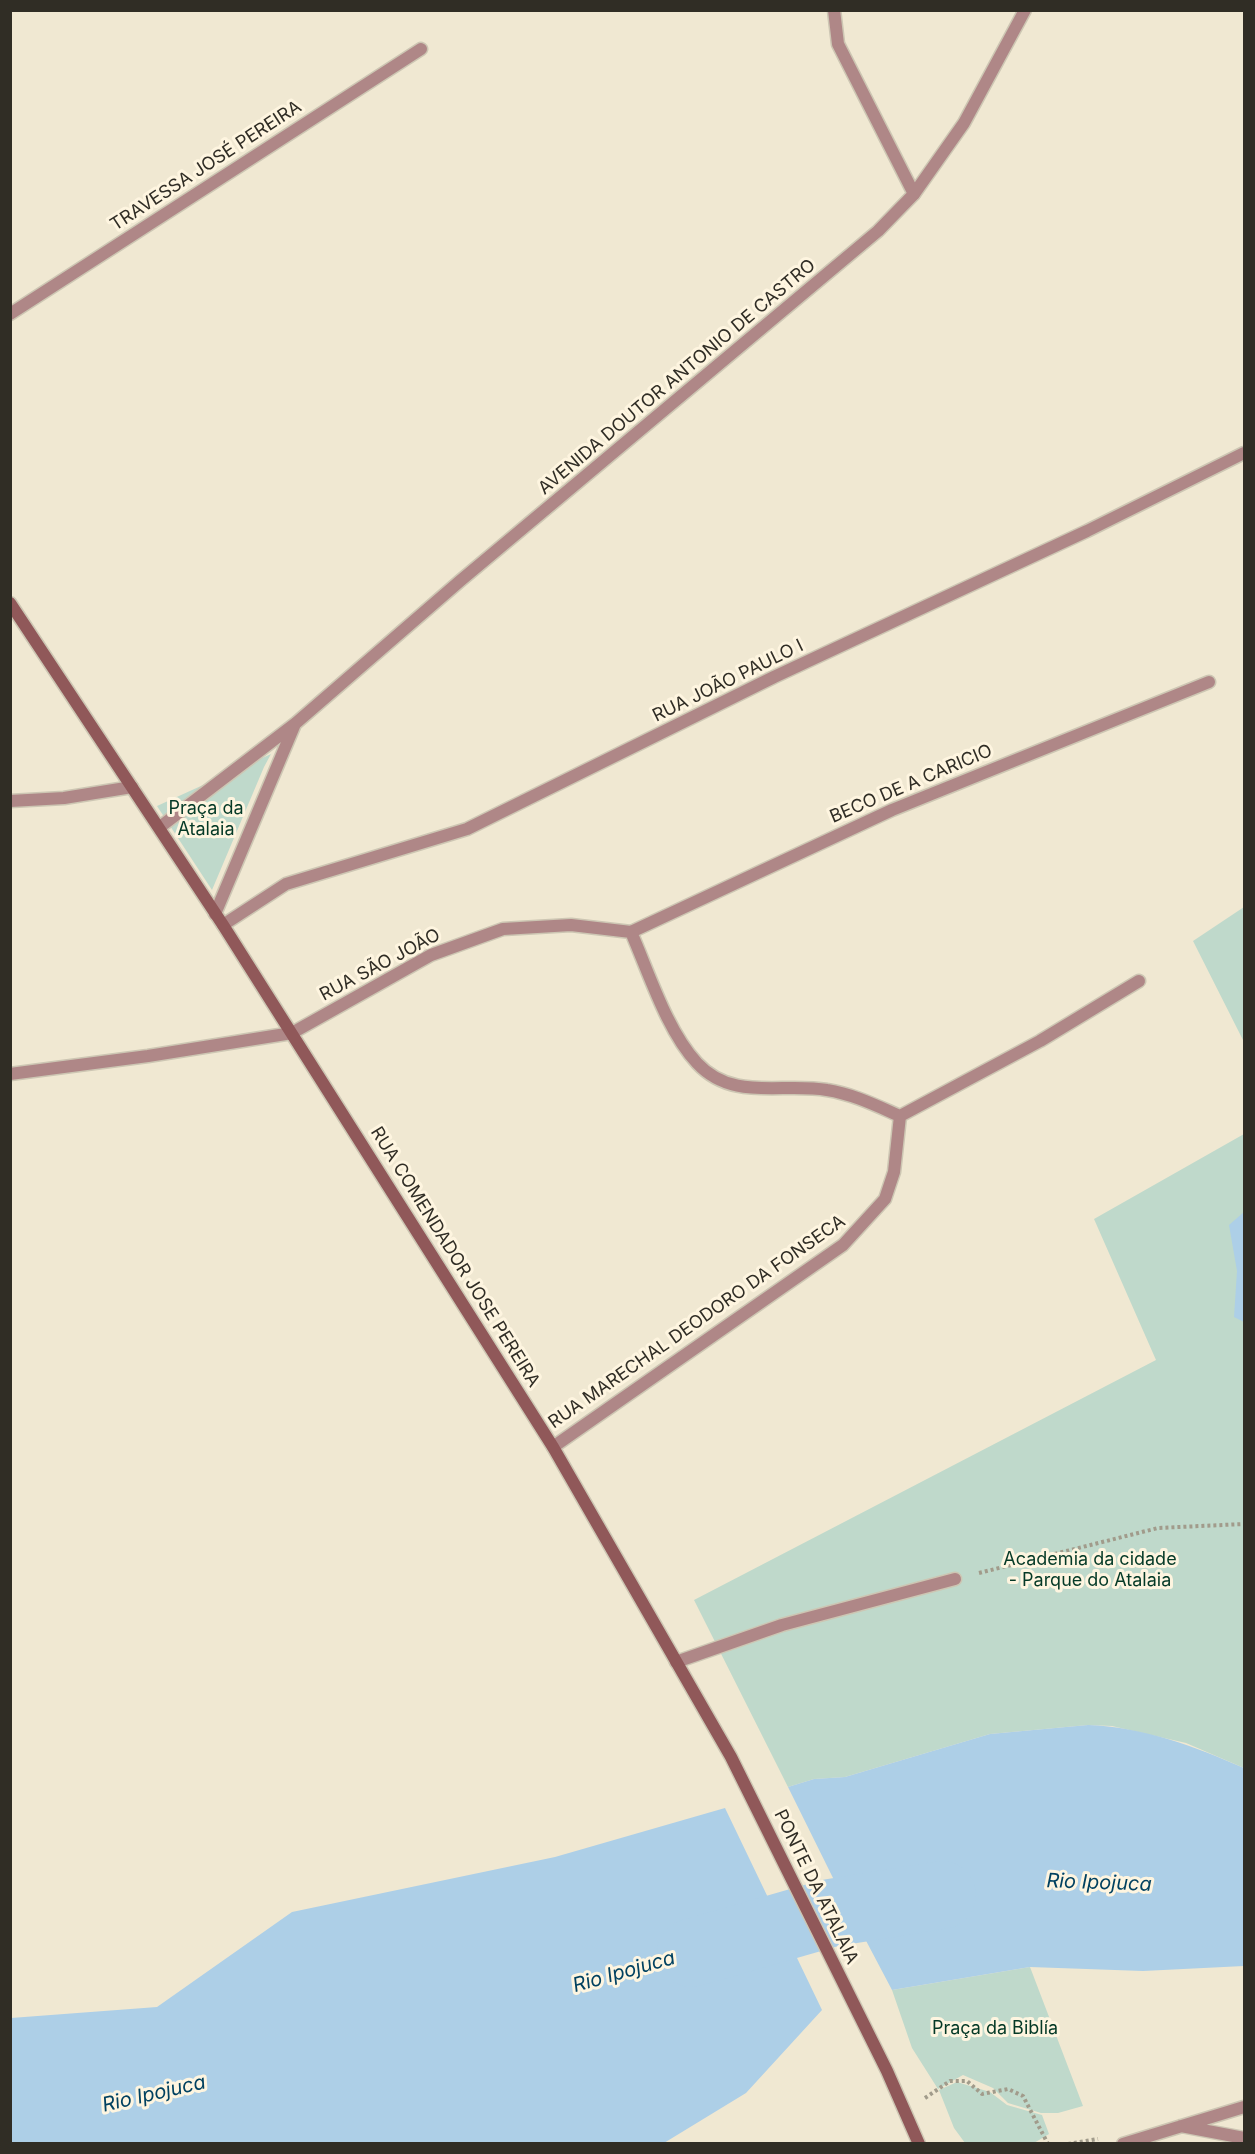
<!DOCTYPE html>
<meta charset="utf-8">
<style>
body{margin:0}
#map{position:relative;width:1255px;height:2154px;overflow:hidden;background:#f0e8d2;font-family:Inter,sans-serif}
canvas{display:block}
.frame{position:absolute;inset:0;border:12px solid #302d25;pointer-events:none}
</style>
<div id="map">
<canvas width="1255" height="2154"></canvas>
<div class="frame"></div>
</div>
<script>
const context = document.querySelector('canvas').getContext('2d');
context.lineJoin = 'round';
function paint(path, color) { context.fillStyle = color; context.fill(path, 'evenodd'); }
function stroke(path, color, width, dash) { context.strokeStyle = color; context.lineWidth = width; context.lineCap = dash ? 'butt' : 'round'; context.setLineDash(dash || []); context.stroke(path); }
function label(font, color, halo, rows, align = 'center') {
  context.font = font + ' Inter,sans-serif'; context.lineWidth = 6; context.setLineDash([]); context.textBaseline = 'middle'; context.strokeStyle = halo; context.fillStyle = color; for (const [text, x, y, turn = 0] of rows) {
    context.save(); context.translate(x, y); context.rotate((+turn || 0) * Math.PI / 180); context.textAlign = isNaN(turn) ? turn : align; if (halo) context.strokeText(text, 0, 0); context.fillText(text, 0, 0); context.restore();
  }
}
const green = new Path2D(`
 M271 754 264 767 212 890 157 806Z
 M1244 907V1042L1193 941Z
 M1244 1134V1768L1186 1743 1112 1726 1088 1725 990 1734 845 1777 814 1779 788 1787 694 1600 1156 1360 1094 1219Z
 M1030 1967 1083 2106 1058 2113H1041L1008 2103 993 2088 963 2075 938 2089 912 2048 892 1990Z
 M957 2082 990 2092 1007 2105 1042 2115 1049 2134 1034 2143H965L954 2128 939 2090Z`);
const water = new Path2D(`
 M1244 1212V1322L1234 1317 1237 1271 1229 1225Z
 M1088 1725C1143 1727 1194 1746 1244 1768V1966L1143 1971 1030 1967 892 1990 834 1880 788 1787 814 1779 845 1777 990 1734Z
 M725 1808 822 2010 746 2093 664 2143H11V2018L157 2007 292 1912 555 1857Z`);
const river = new Path2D(`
 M691 1953 830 1913 942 1895`);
const path = new Path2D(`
 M979 1573 1158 1528 1244 1524
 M925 2098 950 2081H967L982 2094 1008 2089 1023 2096 1048 2144
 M1068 2144 1098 2139`);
const lane = new Path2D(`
 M834 10 838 44 914 194
 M676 1662 782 1625 955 1579`);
const street = new Path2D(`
 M10 314 421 49
 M10 801 64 798 132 787
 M160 827 296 723 460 581 878 231 914 194 964 123 1025 10
 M215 914 295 724
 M223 925 286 884 467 829 774 677 1087 531 1244 453
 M631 932 892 810 1209 682
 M631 932C649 973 667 1031 697 1063 733 1102 782 1082 827 1090 853 1094 877 1106 900 1116
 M10 1074 148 1056 292 1033 431 955 503 929 571 925 631 932
 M553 1447 843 1245 885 1199 894 1172 900 1116 1040 1041 1139 981
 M1181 2126 1244 2138
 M1123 2144 1244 2107`);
const secondary = new Path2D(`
 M10 603 223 925 553 1447 731 1757 887 2071 919 2144`);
const streetNames = [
 ["TRAVESSA JOSÉ PEREIRA",206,166,-33],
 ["AVENIDA DOUTOR ANTONIO DE CASTRO",677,377,-40],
 ["RUA JOÃO PAULO I",728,681,-26],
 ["BECO DE A CARICIO",911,784,-23],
 ["RUA SÃO JOÃO",380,965,-28],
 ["RUA COMENDADOR JOSE PEREIRA",455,1257,58],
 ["RUA MARECHAL DEODORO DA FONSECA",697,1322,-35],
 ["PONTE DA ATALAIA",816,1887,64]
];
const parkNames = [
 ["Praça da",206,809],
 ["Atalaia",206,830],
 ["Academia da cidade",1090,1560],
 ["- Parque do Atalaia",1090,1581],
 ["Praça da Biblía",995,2029]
];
const waterNames = [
 ["Rio Ipojuca",1099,1883,2],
 ["Rio Ipojuca",624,1972,-16],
 ["Rio Ipojuca",154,2094,-13]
];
paint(green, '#bfd9cb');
paint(water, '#adcfe7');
stroke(river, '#adcfe7', 68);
stroke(lane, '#cdc6b3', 15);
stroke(street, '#cdc6b3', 15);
stroke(secondary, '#cdc6b3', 15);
stroke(path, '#a19b8b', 4, [3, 3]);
stroke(lane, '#af8787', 12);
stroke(street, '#af8787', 12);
stroke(secondary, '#905859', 12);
label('18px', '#302d25', '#fef5e0', streetNames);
label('18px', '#043926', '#fef5e0', parkNames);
label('italic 20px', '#014160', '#fef5e0', waterNames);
</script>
